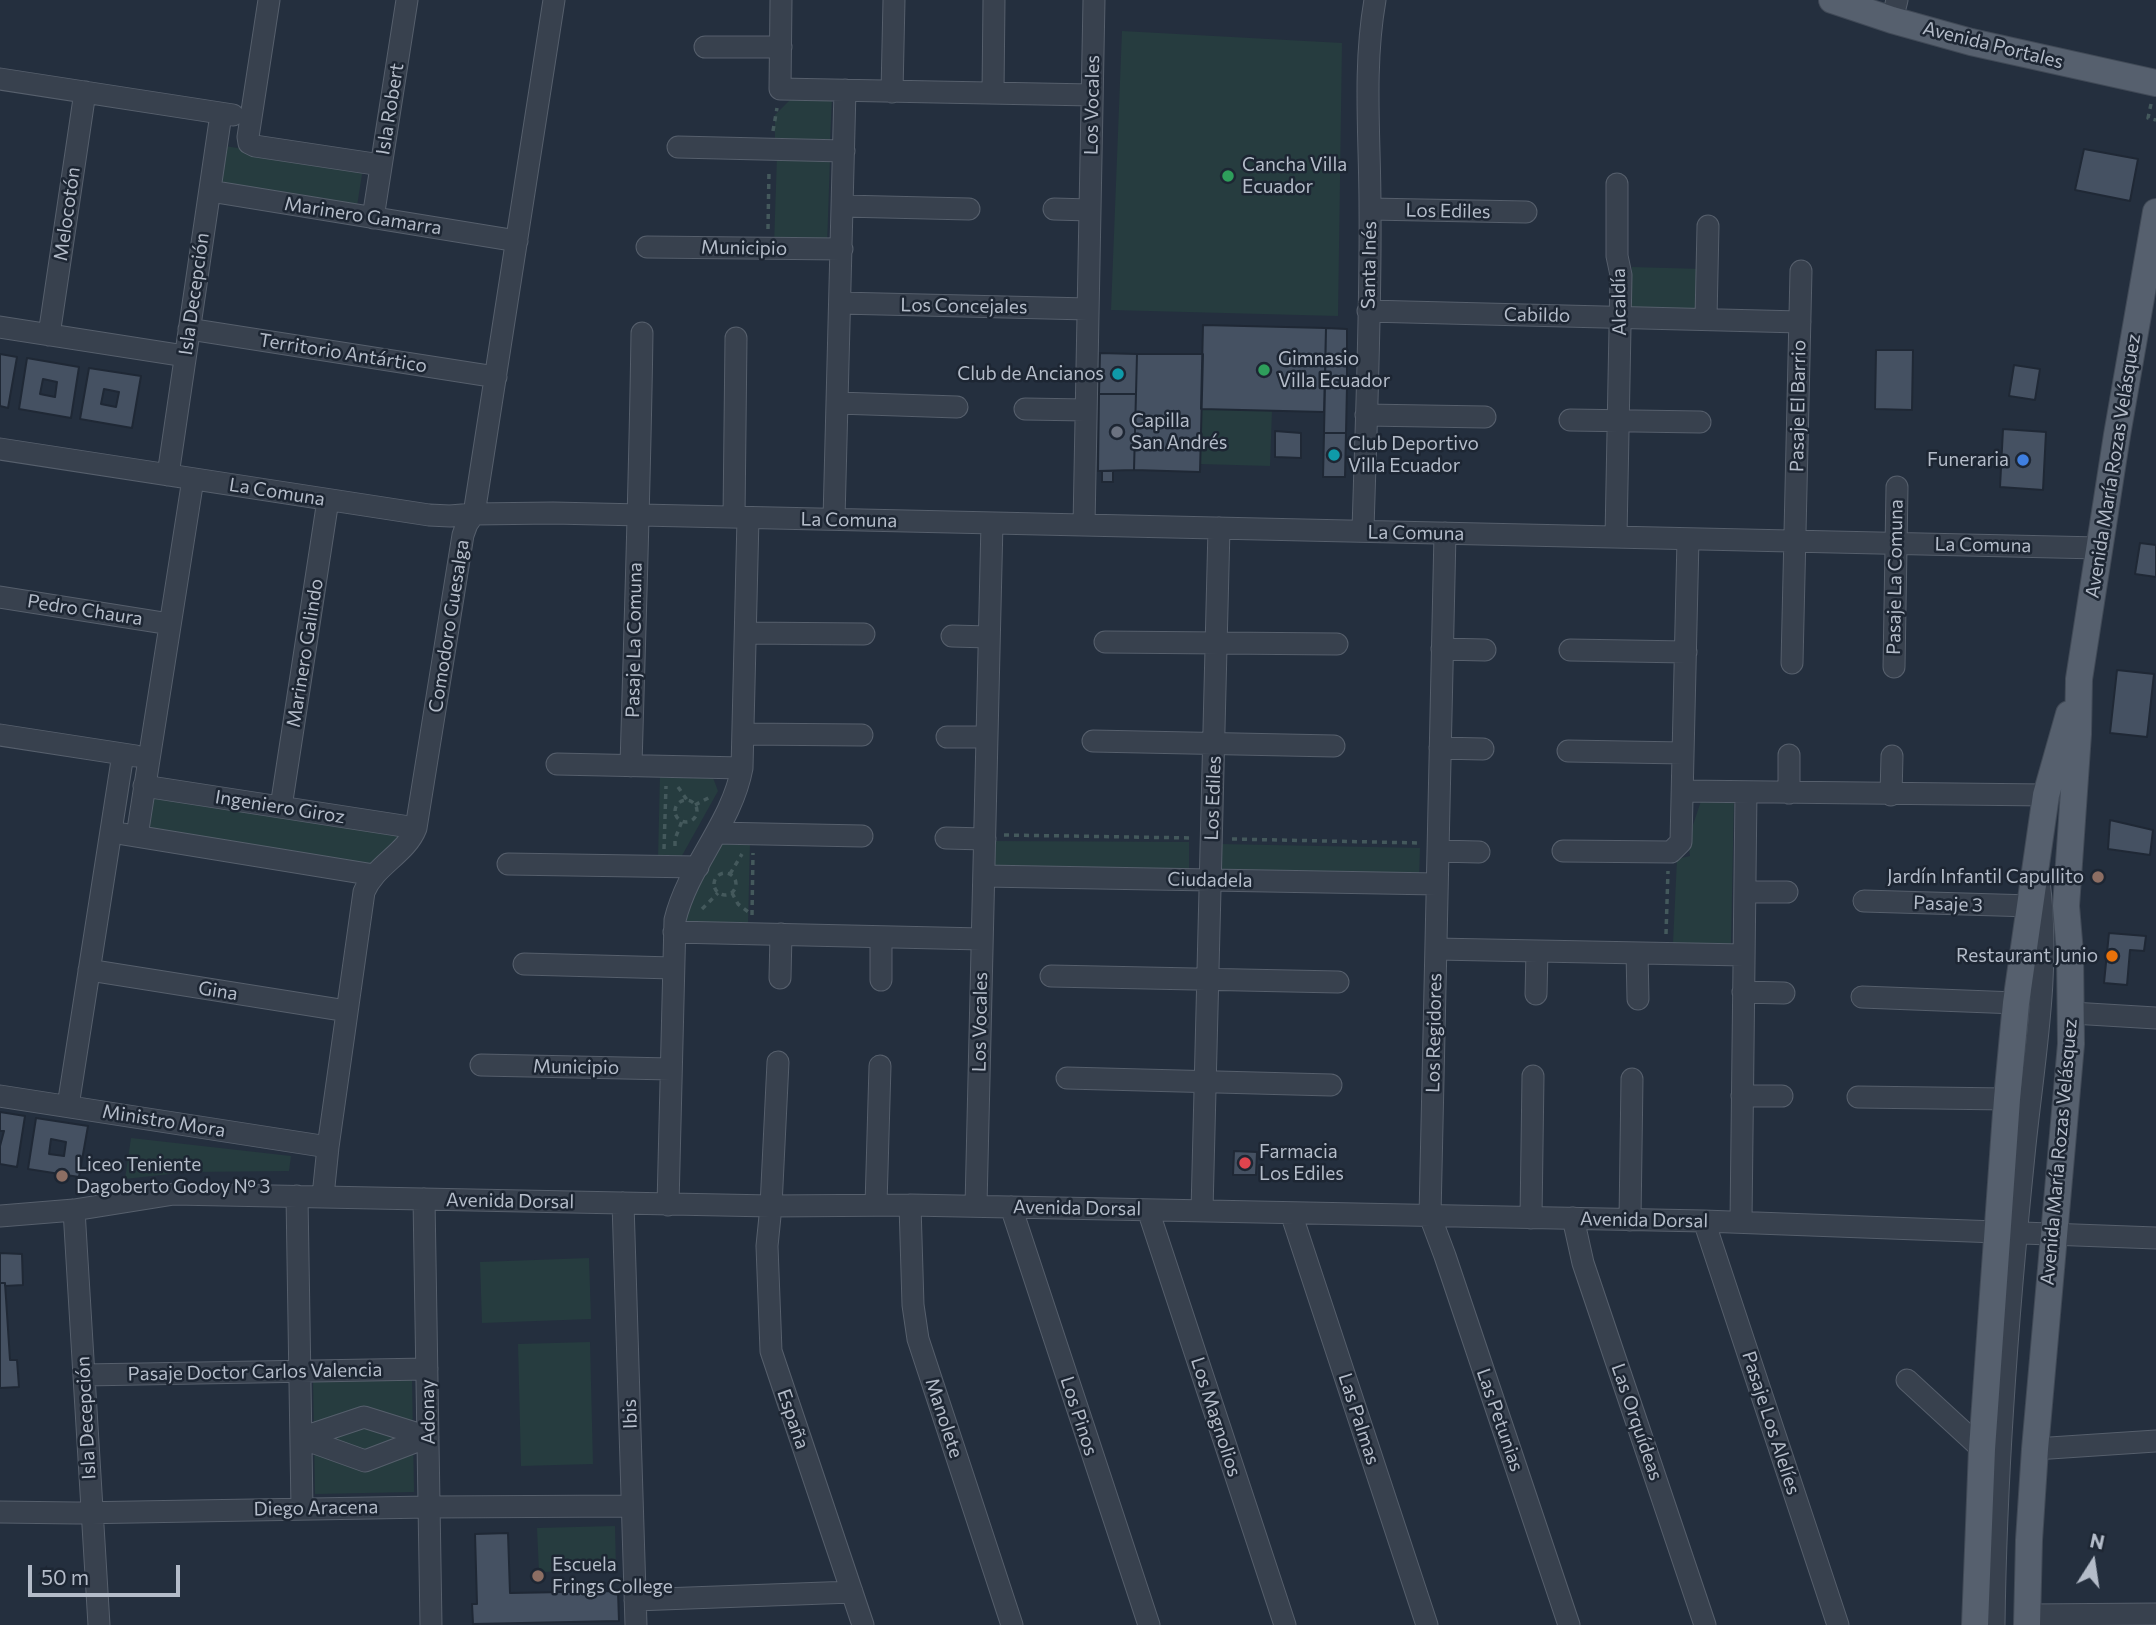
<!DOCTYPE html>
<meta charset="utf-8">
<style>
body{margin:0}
#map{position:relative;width:2156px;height:1625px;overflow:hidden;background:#242f3e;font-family:Commissioner,sans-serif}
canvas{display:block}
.north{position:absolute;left:2058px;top:1527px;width:70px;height:70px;-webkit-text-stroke:5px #1d2633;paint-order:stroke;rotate:12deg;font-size:19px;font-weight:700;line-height:28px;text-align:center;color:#b4bcc9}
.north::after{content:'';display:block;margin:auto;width:24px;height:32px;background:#b4bcc9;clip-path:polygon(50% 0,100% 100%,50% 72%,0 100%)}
.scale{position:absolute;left:28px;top:1565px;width:152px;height:32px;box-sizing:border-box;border:4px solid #b4bcc9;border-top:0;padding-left:9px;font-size:21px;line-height:24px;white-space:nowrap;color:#b4bcc9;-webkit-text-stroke:5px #1d2633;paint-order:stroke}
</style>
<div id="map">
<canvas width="2156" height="1625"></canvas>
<div class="north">N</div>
<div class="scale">50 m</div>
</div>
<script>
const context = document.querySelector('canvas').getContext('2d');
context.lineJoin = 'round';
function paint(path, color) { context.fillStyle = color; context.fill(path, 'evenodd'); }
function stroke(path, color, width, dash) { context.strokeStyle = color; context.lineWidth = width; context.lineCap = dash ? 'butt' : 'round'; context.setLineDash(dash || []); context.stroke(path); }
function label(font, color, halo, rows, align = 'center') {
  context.font = font + ' Commissioner,sans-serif'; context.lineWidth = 5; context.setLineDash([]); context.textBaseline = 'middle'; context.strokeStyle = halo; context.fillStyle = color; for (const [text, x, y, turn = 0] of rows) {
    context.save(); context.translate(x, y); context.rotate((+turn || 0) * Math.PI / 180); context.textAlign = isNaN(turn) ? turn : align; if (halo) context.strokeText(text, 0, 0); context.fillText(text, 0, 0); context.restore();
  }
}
const green = new Path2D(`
 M1122 31 1342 43 1338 316 1111 310Z
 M793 97H832L830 143 775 141V115Z
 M225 146 363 168 357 206 218 183Z
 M777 156 830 158 827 246 774 245Z
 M1632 267 1703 269 1701 313 1631 310Z
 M1201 409 1272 411 1270 466 1200 464Z
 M660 773 712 775 718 791 679 861 658 860Z
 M153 791 402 831 399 842 369 871 148 832Z
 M1734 797 1731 945 1673 943 1677 859 1690 856 1688 840 1701 801Z
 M724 841H750L748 927 689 926 685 916 691 899Z
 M993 841 1189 842V873L993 871Z
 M1220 844 1420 848 1419 879 1219 874Z
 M131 1138 291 1156 289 1171 188 1172 125 1179Z
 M589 1258 591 1319 482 1323 480 1262Z
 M590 1342 593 1464 521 1466 518 1344Z
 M412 1379 414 1492 315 1494 313 1380Z
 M615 1526 616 1570 539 1572 537 1528Z`);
const building = new Path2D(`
 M2084 149 2138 159 2130 201 2075 190Z
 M1203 325 1326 328 1324 412 1201 409Z
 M1326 328 1347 329V386L1325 385Z
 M1876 350H1913L1912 410 1875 409Z
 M1100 353 1137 354 1136 394H1099Z
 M0 354 17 357 8 408 0 406Z
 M1137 354H1203L1200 472 1134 470Z
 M27 358 79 367 71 418 19 409ZM43 379 57 382 55 397 40 394Z
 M2014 365 2040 369 2035 400 2009 396Z
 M89 368 141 376 132 428 80 419ZM104 389 119 392 116 407 101 404Z
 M1325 385 1347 386 1346 433H1324Z
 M1099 394H1136L1134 470 1098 471Z
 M2003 429 2046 432 2043 490 2000 487Z
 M1275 431 1301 433V458L1275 457Z
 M1324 433H1346L1345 477H1323Z
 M1102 471H1113V482H1102Z
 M2140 543 2156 545V577L2135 574Z
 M2117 670 2154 674 2147 737 2110 733Z
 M2110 820 2153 830 2150 855 2108 849Z
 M2109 933 2146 936 2144 951 2130 950 2127 985 2104 983Z
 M0 1112 25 1116 17 1167 0 1164V1146L4 1131H0Z
 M36 1118 88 1126 79 1177 28 1169ZM51 1139 66 1142 64 1156 49 1154Z
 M1234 1151 1257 1152 1256 1175H1233Z
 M0 1253 22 1254 23 1285 5 1286V1283H0Z
 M0 1283H5L10 1360H17L19 1387 0 1388Z
 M508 1533 510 1593 618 1591 619 1621 473 1624 472 1604H477L475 1534Z`);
const path = new Path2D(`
 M2151 104 2148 118 2156 120
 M773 131 777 108
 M768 229 769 170
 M678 787 687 800
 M675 811a11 11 0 1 1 22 0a11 11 0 1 1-22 0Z
 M695 805 712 796
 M1004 835 1193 838
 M1232 839 1420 843
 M675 846V839L682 821
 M664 849 666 786
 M714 884a11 11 0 1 1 22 0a11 11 0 1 1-22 0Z
 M730 874 742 854
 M732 893 738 904 751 914
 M702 909 718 893
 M752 915 753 853
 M1666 934 1668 871`);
const minor = new Path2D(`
 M269 0 248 137 249 143 255 146 381 165
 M781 0 780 89 1092 95
 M1892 20 1897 0
 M705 47H781
 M0 79 233 115
 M892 92 894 0
 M993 93 994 0
 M678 147 844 151
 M210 191 517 241
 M843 206 969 209
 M1054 209 1090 210
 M1370 209 1526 212
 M373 218 407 0
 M647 247 842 249
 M840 303 1088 309
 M1368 311 1800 322
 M1706 319 1708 226
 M0 327 185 356
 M189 329 496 377
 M49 335 85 92
 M838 403 957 407
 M1025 409 1086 410
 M1366 415 1485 417
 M1570 420 1700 422
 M0 449 429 515 450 516 474 514 553 513 2099 548
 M168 475 221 114
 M734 517 736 338
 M834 519 845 90
 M1084 525 1094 0
 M1363 531C1366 423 1371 315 1370 207 1370 138 1363 68 1375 0
 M1445 533 1430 1216 1445 1256 1569 1625
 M1616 537 1621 275 1617 256V184
 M0 597 170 624
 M746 633 864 634
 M952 636 989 637
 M1105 642 1337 644
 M1442 649 1485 650
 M1570 650 1686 652
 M1792 663 1801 271
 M1894 667 1897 487
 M744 734 862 735
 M0 735 136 756
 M947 737H987
 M1093 741 1334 746
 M1440 748 1483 749
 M1568 751 1683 753
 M557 764 742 768
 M631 766C635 621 640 477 642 333
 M144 786 416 828
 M1683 791 2046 795
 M1789 793V755
 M1891 795 1892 756
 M281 807 328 500
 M716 833 862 836
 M123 834 374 875
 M137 836 193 479
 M946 838 985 839
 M1438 851 1479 852
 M1563 851 1671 852 1681 842 1688 539
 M508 864 698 867
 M984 876 1437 884
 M1745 892H1787
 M1864 901 2031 906
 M674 932 982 939
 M881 937V980
 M1436 949 1744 955
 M1637 953 1638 999
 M524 964 673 968
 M89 970 347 1011
 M1051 976 1338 982
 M780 978 781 934
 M1743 992 1784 993
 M1536 994 1537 951
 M1862 997 2016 1003
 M2072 1013 2156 1018
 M778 1062 771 1206 767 1246 771 1351 863 1625
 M481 1065 671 1069
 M1067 1078 1331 1085
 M0 1096 328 1147
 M1742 1096H1782
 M1858 1097 2007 1099
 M68 1106 123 754
 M297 1196 302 1509
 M323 1196 328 1147 364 892C375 865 406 854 416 828L463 535 467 524 474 514 554 0
 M424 1199 431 1625
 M623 1203 636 1625
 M668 1205 675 920C688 866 732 823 742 768L748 518
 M876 1205 880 1066
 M910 1205 913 1305 918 1339 1012 1625
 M976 1206 992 523
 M1011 1207 1149 1625
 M74 1210 99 1625
 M1148 1210 1285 1625
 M1202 1211 1219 528
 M1291 1213 1427 1625
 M0 1216 74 1210 174 1194 771 1206 910 1205 1704 1221 2156 1238
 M1531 1218 1533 1076
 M1573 1218 1583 1263 1705 1625
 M1630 1220 1632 1079
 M1704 1221 1838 1625
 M1741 1222 1746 792
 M84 1375 427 1369
 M1907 1380 1982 1449
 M364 1417 428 1437 365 1461 301 1438Z
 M2035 1449 2156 1441
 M0 1512 76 1513 429 1507 632 1506
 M635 1600 852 1592
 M2028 1615 2156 1614
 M1994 1625C1996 1468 2008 1311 2024 1155 2033 1063 2051 972 2039 881`);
const major = new Path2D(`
 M1832 0 1892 20 1971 42 2156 83
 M1975 1625 1982 1449 2007 1099 2016 1003 2046 795 2069 714
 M2027 1625 2029 1540 2035 1449 2071 1044 2070 953 2066 906 2078 734 2079 679 2117 435 2156 212`);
const markers = [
 [1228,176,7,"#2e9e5b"],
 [1264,370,7,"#2e9e5b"],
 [1118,374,7,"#0f9aa8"],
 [1117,432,7,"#6b7280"],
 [1334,455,7,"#0f9aa8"],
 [2023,460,7,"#3f7fe0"],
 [2098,877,7,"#8d6e63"],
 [2112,956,7,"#e8710a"],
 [1245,1163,7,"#e0444e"],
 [62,1176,7,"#8d6e63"],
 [538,1576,7,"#8d6e63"]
];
const streetNames = [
 ["Avenida Portales",1993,45,14],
 ["Los Vocales",1092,105,-89],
 ["Isla Robert",390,109,-81],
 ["Los Ediles",1448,211,1],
 ["Melocotón",67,214,-82],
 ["Marinero Gamarra",363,216,9],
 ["Municipio",744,248,1],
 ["Santa Inés",1369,265,-89],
 ["Isla Decepción",194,294,-82],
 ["Alcaldía",1619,302,-91],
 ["Los Concejales",964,306,1],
 ["Cabildo",1537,315,1],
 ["Territorio Antártico",343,353,9],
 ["Pasaje El Barrio",1798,406,-89],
 ["Avenida María Rozas Velásquez",2113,466,-81],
 ["La Comuna",277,492,9],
 ["La Comuna",849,520,1],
 ["La Comuna",1416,533,1],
 ["La Comuna",1983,545,1],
 ["Pasaje La Comuna",1895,577,-89],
 ["Pedro Chaura",85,610,9],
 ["Comodoro Guesalga",449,626,-81],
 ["Pasaje La Comuna",634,640,-89],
 ["Marinero Galindo",305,653,-81],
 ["Los Ediles",1213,798,-88],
 ["Ingeniero Giroz",280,807,9],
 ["Ciudadela",1210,880,1],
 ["Pasaje 3",1948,904,2],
 ["Gina",218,991,9],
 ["Los Vocales",980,1022,-89],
 ["Los Regidores",1434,1033,-89],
 ["Municipio",576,1067,1],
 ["Ministro Mora",164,1121,9],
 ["Avenida María Rozas Velásquez",2059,1152,-85],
 ["Avenida Dorsal",510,1201,1],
 ["Avenida Dorsal",1077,1208,1],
 ["Avenida Dorsal",1644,1220,1],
 ["Pasaje Doctor Carlos Valencia",255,1372,-1],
 ["Adonay",428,1412,-91],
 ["Ibis",630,1414,-92],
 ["Los Pinos",1079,1416,72],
 ["Los Magnolios",1216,1417,72],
 ["Isla Decepción",86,1418,-93],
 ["Manolete",944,1418,72],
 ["España",793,1419,71],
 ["Las Palmas",1359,1419,72],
 ["Las Petunias",1500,1420,71],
 ["Las Orquídeas",1637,1422,71],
 ["Pasaje Los Alelíes",1771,1423,72],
 ["Diego Aracena",316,1508,-1]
];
const poiNames = [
 ["Cancha Villa",1242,165],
 ["Ecuador",1242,187],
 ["Gimnasio",1278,359],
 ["Villa Ecuador",1278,381],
 ["Club de Ancianos",1104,374,"right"],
 ["Capilla",1131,421],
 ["San Andrés",1131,443],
 ["Club Deportivo",1348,444],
 ["Villa Ecuador",1348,466],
 ["Funeraria",2009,460,"right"],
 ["Jardín Infantil Capullito",2084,877,"right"],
 ["Restaurant Junio",2098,956,"right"],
 ["Farmacia",1259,1152],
 ["Los Ediles",1259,1174],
 ["Liceo Teniente",76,1165],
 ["Dagoberto Godoy Nº 3",76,1187],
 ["Escuela",552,1565],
 ["Frings College",552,1587]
];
paint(green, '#263c3f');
paint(building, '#455162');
stroke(building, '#1f2835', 2);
stroke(minor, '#565f6c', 23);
stroke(major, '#414a57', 28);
stroke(path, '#44595c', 3.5, [5, 5]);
stroke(minor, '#38414e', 21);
stroke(major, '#56606e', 26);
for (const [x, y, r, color] of markers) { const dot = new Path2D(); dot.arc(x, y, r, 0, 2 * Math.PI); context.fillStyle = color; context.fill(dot); stroke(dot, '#1d2633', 2.5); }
label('19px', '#b4bcc9', '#1d2633', streetNames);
label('19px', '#b4bcc9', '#1d2633', poiNames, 'left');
</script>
